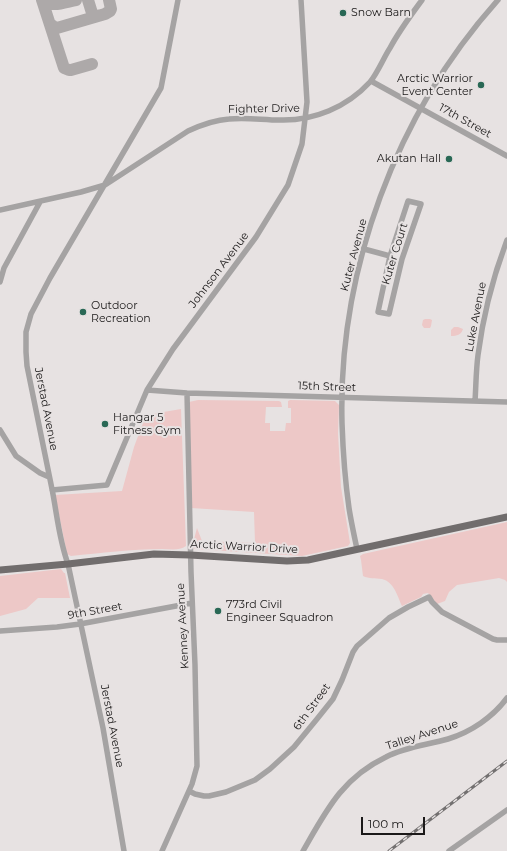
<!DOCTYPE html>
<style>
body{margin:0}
#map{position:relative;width:507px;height:851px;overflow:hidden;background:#e7e2e2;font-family:Montserrat,sans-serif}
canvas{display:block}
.scale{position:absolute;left:361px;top:817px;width:64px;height:18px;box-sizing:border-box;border:2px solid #1b1919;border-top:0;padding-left:5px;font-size:12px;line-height:14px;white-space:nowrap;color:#1b1919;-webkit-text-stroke:3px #e7e2e2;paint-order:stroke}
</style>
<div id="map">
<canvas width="507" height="851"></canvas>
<div class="scale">100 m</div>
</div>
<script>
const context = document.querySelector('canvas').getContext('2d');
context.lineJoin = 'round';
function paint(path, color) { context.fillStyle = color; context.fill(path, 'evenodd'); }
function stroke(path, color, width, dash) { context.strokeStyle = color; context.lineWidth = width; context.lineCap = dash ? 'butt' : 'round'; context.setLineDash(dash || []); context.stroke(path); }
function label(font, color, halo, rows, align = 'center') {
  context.font = font + ' Montserrat,sans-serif'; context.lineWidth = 4; context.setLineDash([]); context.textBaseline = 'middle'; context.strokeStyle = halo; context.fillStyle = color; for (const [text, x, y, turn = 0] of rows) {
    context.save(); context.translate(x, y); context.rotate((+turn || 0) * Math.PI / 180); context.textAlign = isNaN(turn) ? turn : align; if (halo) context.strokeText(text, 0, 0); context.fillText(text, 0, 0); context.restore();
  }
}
const green = new Path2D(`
 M425 319H430L432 320 431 326 430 328H424L422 325 423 320Z
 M454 327H458L463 329C461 335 457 336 451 336V330Z
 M198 400 279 401 281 402 282 407H266L265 423H270V431H285L286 423H291V408H288V401L290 400 335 401 339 405 338 433 341 487 350 543 348 546 302 556 195 549 194 548 192 547 197 528 202 541 255 543 254 512 191 508 189 402Z
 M181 409 186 546C179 551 170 549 162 549 131 549 101 553 71 556L67 554 55 495 122 491 134 447 144 420 152 414Z
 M507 522V582L505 580 499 578 457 585 449 592 445 601 437 604 428 593 423 594 421 597 402 606C397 595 394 582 382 579 375 578 369 579 363 576L361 560 360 556 363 554Z
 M61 569 64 573H65L70 598H38L26 609 0 616V576Z`);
const taxiway = new Path2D(`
 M42 0 64 68 69 70H71L92 64
 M43 0C51 8 65 2 76 0
 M88 0 92 13 93 15 98 16
 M50 24 53 26 57 28 105 14 110 11 111 9 109 0`);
const minor = new Path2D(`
 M371 81 507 156
 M408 201 421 204 402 259 389 314 378 312 390 256Z
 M0 210 81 192 105 185 188 131C201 125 214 120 229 119 246 117 263 120 280 120 314 121 347 107 370 82 377 74 384 57 390 48 399 31 411 15 422 0
 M364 249 390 256
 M0 282 4 268 40 202
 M147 390 187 393 507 402
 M475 401C476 386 476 370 478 355 483 316 493 277 507 240
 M0 430 16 456 40 473 49 477
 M52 490 107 485 147 390 173 349 256 237 288 185 302 144 307 102 301 0
 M357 549C354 535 351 521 349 508 345 480 343 452 342 423 338 270 396 114 498 0
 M0 631 57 627 80 624 192 603
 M189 791 195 794 204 796H209L226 792 255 780 270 769 294 747 317 719 333 699 342 680 353 652 357 646 389 618 408 607 429 597 432 602 442 612 493 639 497 640H507
 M124 851 103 728 68 564C59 540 57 514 52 489 44 448 35 407 27 366L26 352V332L31 314 50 278 161 88 178 0
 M162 851 192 784 197 766 195 665 191 572 187 393
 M303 851C326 811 342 778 386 757 405 747 427 745 448 739 471 732 493 717 507 698
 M449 851 507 810`);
const major = new Path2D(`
 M0 570 68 564 154 554 190 555 287 561 308 560 507 517`);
const rail = new Path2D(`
 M389 851 507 761`);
const markers = [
 [343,13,4,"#296855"],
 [481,85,4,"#296855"],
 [449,159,4,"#296855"],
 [83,312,4,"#296855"],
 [105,424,4,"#296855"],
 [218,611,4,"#296855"]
];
const poiNames = [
 ["Snow Barn",351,13],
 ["Arctic Warrior",473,79,"right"],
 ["Event Center",473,92,"right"],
 ["Akutan Hall",441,159,"right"],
 ["Outdoor",91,306],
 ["Recreation",91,319],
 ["Hangar 5",113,418],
 ["Fitness Gym",113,431],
 ["773rd Civil",226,605],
 ["Engineer Squadron",226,618]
];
const streetNames = [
 ["Fighter Drive",264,109,-1],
 ["17th Street",465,121,29],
 ["Kuter Court",395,254,-73],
 ["Kuter Avenue",354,255,-75],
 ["Johnson Avenue",219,270,-53],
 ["Luke Avenue",476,317,-79],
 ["15th Street",327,387,2],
 ["Jerstad Avenue",46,409,79],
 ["Arctic Warrior Drive",244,547,3],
 ["9th Street",95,611,-10],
 ["Kenney Avenue",183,626,-93],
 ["6th Street",312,707,-54],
 ["Jerstad Avenue",112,726,79],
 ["Talley Avenue",422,735,-18]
];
paint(green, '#edc8c7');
stroke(taxiway, '#ada9a9', 12);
stroke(minor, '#a5a3a3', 5.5);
stroke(major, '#716d6d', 7);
stroke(rail, '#737070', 3);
stroke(rail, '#e7e2e2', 1.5, [4.5]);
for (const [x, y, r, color] of markers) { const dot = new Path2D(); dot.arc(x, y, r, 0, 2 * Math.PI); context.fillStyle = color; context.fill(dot); stroke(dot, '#e7e2e2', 1.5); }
label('11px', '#1b1919', '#e7e2e2', poiNames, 'left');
label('11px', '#1b1919', '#e7e2e2', streetNames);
</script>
